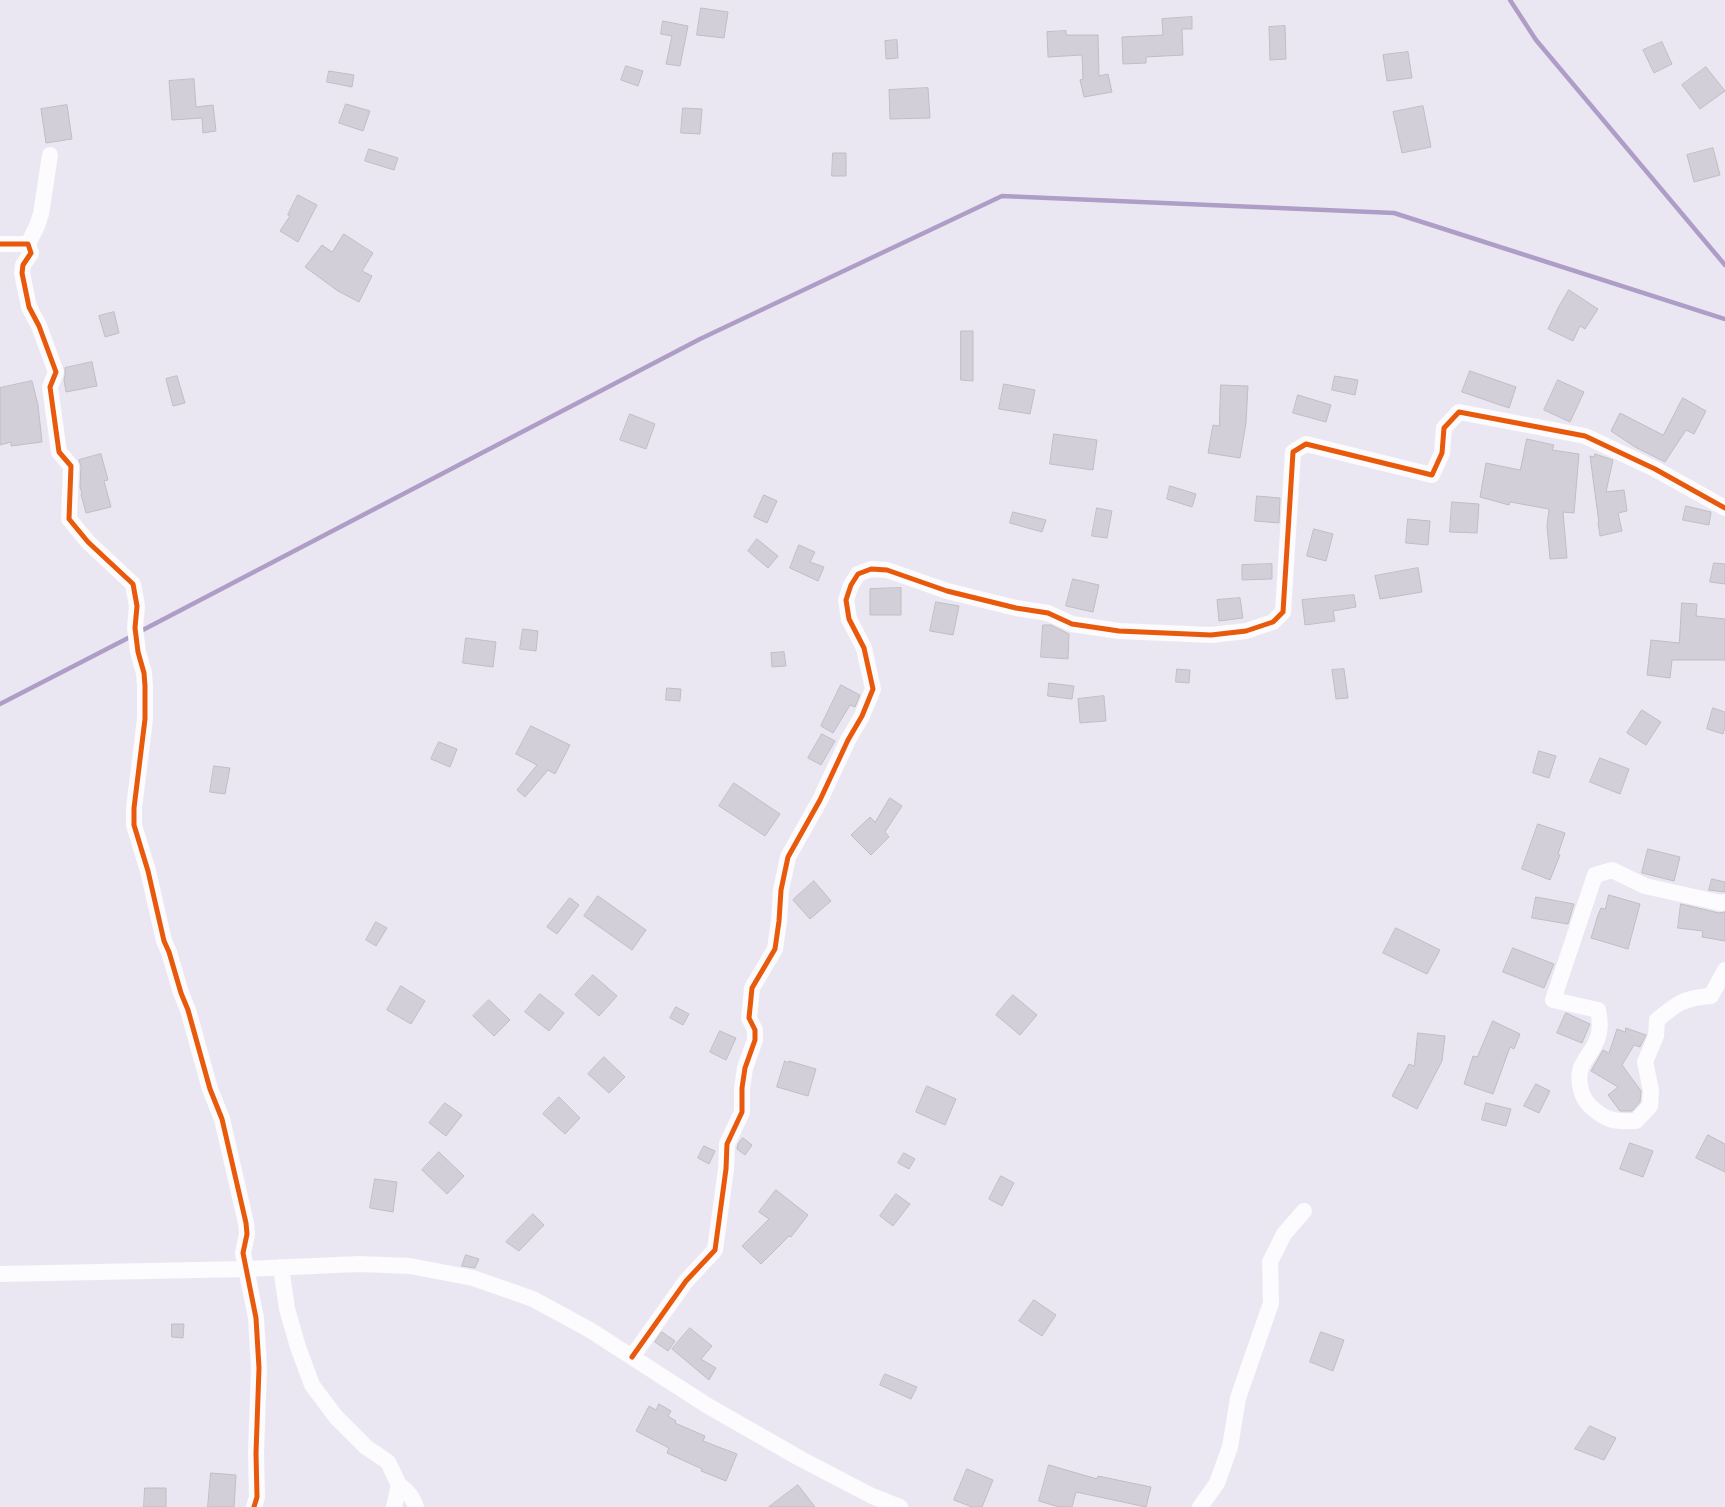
<!DOCTYPE html>
<style>
body{margin:0}
canvas{display:block;background:#ebe7f2}
</style>
<canvas width="1725" height="1507"></canvas>
<script>
const context = document.querySelector('canvas').getContext('2d');
context.lineJoin = 'round';
function stroke(path, color, width, dash) { context.strokeStyle = color; context.lineWidth = width; context.lineCap = dash ? 'butt' : 'round'; context.setLineDash(dash || []); context.stroke(path); }
function paint(path, color) { context.fillStyle = color; context.fill(path, 'evenodd'); }
const stream = new Path2D(`
 M1510 0 1536 40 1725 265
 M139 632 700 339 1002 196 1394 213 1725 319
 M0 704 132 636`);
const building = new Path2D(`
 M701 8 728 12 724 38 697 35Z
 M1192 17V29H1182L1183 55 1146 57V63L1123 64 1122 37 1163 35 1162 19Z
 M663 21 688 26 680 66 666 64 672 36 661 34Z
 M1285 26 1286 59 1270 60 1269 27Z
 M1066 31V35H1098L1099 76 1108 74 1112 92 1084 97 1080 80 1083 79 1082 55 1048 57 1047 32Z
 M897 40 898 58 886 59 885 41Z
 M1662 42 1672 64 1654 73 1643 50Z
 M1408 52 1412 78 1387 81 1383 55Z
 M626 66 643 71 638 86 621 80Z
 M1706 67 1725 91 1700 109 1682 85Z
 M329 71 354 75 352 87 327 82Z
 M194 79 196 107 213 105 216 131 203 133 202 118 172 120 169 81Z
 M928 88 930 118 890 119 889 90Z
 M346 104 370 111 363 131 339 123Z
 M67 105 72 139 46 143 41 109Z
 M1423 106 1431 147 1402 153 1393 112Z
 M683 108 702 109 700 134 681 133Z
 M1713 148 1720 175 1694 182 1687 155Z
 M369 149 398 158 394 170 365 161Z
 M833 153H846V176H832Z
 M298 195 317 205 298 242 280 231 290 216 288 215Z
 M344 234 373 253 362 271 372 276 359 302 338 291 305 267 322 245 332 252Z
 M1569 290 1598 309 1585 329 1580 326 1573 341 1548 329 1558 308Z
 M114 312 119 333 105 337 99 316Z
 M961 331H973V381L961 380Z
 M92 362 97 386 66 392 64 380 65 375V368Z
 M1470 371 1516 387 1509 408 1462 392Z
 M177 376 185 403 173 406 166 379Z
 M1335 376 1358 380 1355 395 1332 390Z
 M1558 380 1584 392 1570 422 1544 410Z
 M32 381 38 405 42 442 11 446V442L0 445V388Z
 M1004 384 1035 390 1030 414 999 409Z
 M1221 385 1248 386 1246 423 1240 458 1208 453 1213 425 1219 426Z
 M1298 395 1331 405 1326 422 1293 413Z
 M1683 398 1706 411 1694 434 1686 430 1665 462 1635 447 1611 431 1620 413 1663 435Z
 M630 414 655 424 646 449 620 440Z
 M1054 434 1097 440 1093 470 1050 464Z
 M1527 439 1554 445 1552 450 1579 454 1574 513 1563 512 1567 558 1550 559 1547 526 1549 509 1510 502 1509 505 1480 497 1486 463 1520 470Z
 M101 454 108 480 104 481 111 507 86 513 81 494 82 493 80 487 81 466 79 460Z
 M1595 454 1613 460 1606 492 1624 490 1627 511 1618 513 1622 531 1600 536 1598 523H1599L1590 456 1594 457Z
 M1170 486 1196 494 1192 507 1167 499Z
 M764 495 777 501 767 523 754 517Z
 M1257 496 1280 498 1279 523 1255 521Z
 M1452 502 1479 504 1477 533 1450 532Z
 M1686 506 1711 512 1709 525 1683 520Z
 M1097 508 1112 511 1107 538 1092 536Z
 M1013 512 1046 520 1042 532 1010 523Z
 M1408 519 1430 521 1428 545 1406 543Z
 M1314 529 1333 534 1326 561 1307 556Z
 M757 539 778 556 768 568 748 551Z
 M799 545 815 552 810 562 824 567 818 581 790 568Z
 M1714 563 1725 564V584L1710 582Z
 M1272 564V579L1242 580V565Z
 M1418 568 1422 592 1380 599 1375 576Z
 M1073 579 1099 585 1093 612 1066 606Z
 M901 588V615H870V589Z
 M1354 595 1356 607 1333 611 1335 621 1305 625 1302 600Z
 M1240 598 1243 618 1219 621 1217 600Z
 M936 602 959 606 953 635 930 631Z
 M1682 603 1697 604 1696 616 1725 619V660H1672L1670 678 1647 675 1651 640 1679 643Z
 M1043 625H1051L1069 634 1068 659 1041 657Z
 M523 629 538 631 536 651 520 649Z
 M466 638 496 642 493 667 463 663Z
 M784 652 786 666 772 667 771 653Z
 M1177 669 1190 670 1189 683 1176 682Z
 M1344 669 1348 698 1336 699 1332 670Z
 M1049 683 1074 686 1072 699 1048 696Z
 M841 685 860 695 855 707 850 705 833 733 821 726Z
 M667 688 681 689 680 701 666 700Z
 M1104 696 1106 721 1080 723 1078 699Z
 M1713 708 1725 712V727L1723 734 1707 729Z
 M1642 710 1661 722 1646 745 1627 733Z
 M531 726 570 745 555 774 548 770 525 797 517 790 537 765 516 754Z
 M822 734 835 741 821 765 808 758Z
 M439 742 457 749 450 767 431 759Z
 M1539 751 1556 756 1549 778 1533 773Z
 M1600 758 1629 769 1620 794 1590 782Z
 M214 766 230 768 225 794 210 792Z
 M734 783 780 814 765 836 719 806Z
 M890 798 902 806 885 832 889 837 871 855 851 835 870 817 875 822Z
 M1538 824 1565 833 1558 854 1560 855 1550 880 1522 869Z
 M1648 849 1680 857 1674 881 1642 873Z
 M1712 879 1725 882V892L1709 890Z
 M814 881 831 901 810 919 793 900Z
 M1609 895 1640 904 1628 949 1591 938 1598 915 1601 908 1605 909Z
 M598 896 646 930 632 950 584 916Z
 M1536 897 1574 904 1568 924 1532 918Z
 M570 898 579 905 557 934 547 927Z
 M1681 904 1719 913 1725 912V941L1702 937 1703 931 1678 928Z
 M376 922 387 928 376 946 366 940Z
 M1396 928 1440 950 1427 974 1383 953Z
 M1513 948 1554 964 1544 988 1503 972Z
 M593 975 617 996 599 1016 575 995Z
 M401 986 425 1001 411 1024 387 1010Z
 M540 994 564 1013 549 1031 525 1012Z
 M1013 995 1037 1015 1020 1035 996 1015Z
 M489 1000 510 1020 494 1036 473 1016Z
 M676 1007 689 1014 683 1025 670 1018Z
 M1566 1013 1590 1024 1582 1043 1557 1033Z
 M1493 1021 1520 1034 1514 1049 1510 1047 1493 1094 1464 1084 1473 1056 1477 1057Z
 M1626 1028 1646 1035 1640 1047 1634 1045 1622 1065 1641 1091 1640 1102 1632 1111H1620L1608 1095 1618 1087 1591 1071 1603 1050 1609 1053 1617 1029 1625 1032Z
 M720 1031 736 1038 726 1060 710 1052Z
 M1418 1033 1445 1036 1442 1061 1417 1109 1392 1096 1409 1064 1414 1066Z
 M604 1057 625 1077 609 1093 588 1074Z
 M785 1061 788 1063 789 1061 816 1069 808 1096 777 1087Z
 M1536 1084 1550 1091 1539 1113 1524 1106Z
 M927 1086 956 1099 945 1125 916 1112Z
 M559 1097 580 1118 565 1134 543 1114Z
 M445 1103 462 1115 446 1136 429 1123Z
 M1486 1103 1511 1109 1506 1126 1482 1120Z
 M1708 1135 1725 1144V1172L1696 1158Z
 M743 1138 752 1145 745 1155 737 1149 738 1144Z
 M1630 1143 1653 1151 1643 1177 1620 1169Z
 M704 1146 715 1151 709 1164 698 1158Z
 M439 1152 464 1176 447 1194 422 1170Z
 M904 1153 915 1159 909 1169 898 1163Z
 M1001 1176 1014 1183 1002 1206 989 1199Z
 M375 1179 397 1182 393 1212 370 1208Z
 M776 1190 808 1215 791 1237 789 1236 761 1264 742 1246 769 1219 759 1212Z
 M896 1194 910 1204 893 1226 880 1216Z
 M533 1214 544 1225 519 1251 506 1242Z
 M466 1255 479 1259 475 1268 462 1266Z
 M1034 1300 1056 1315 1042 1336 1019 1321Z
 M172 1324H184L183 1338 172 1337Z
 M690 1328 712 1346 701 1359 716 1368 709 1380 672 1349Z
 M662 1332 675 1341 668 1351 655 1342Z
 M1321 1332 1344 1340 1333 1371 1310 1362Z
 M885 1374 917 1387 911 1399 880 1385Z
 M659 1404 671 1411 668 1416 676 1421 675 1423 705 1436 703 1441 737 1454 726 1481 701 1471 702 1469 667 1453 669 1448 636 1431 649 1406 656 1410Z
 M1590 1426 1616 1438 1604 1460 1575 1449Z
 M1049 1465 1097 1479 1098 1476 1151 1487 1146 1507 1076 1492 1072 1507H1059L1039 1501Z
 M967 1469 993 1480 982 1507H972L954 1500Z
 M211 1473 236 1475 234 1507H208Z
 M798 1485 815 1507H769Z
 M145 1488H166V1507H144Z`);
const minor = new Path2D(`
 M0 244H28L31 253 23 265 22 273 29 307 39 326 56 372 50 387 59 452 71 466 69 519 88 542 133 584 137 606 135 628 138 652 144 673 145 686V719L134 808V825L148 871 164 941 169 952 181 993 188 1010 210 1089 222 1119 246 1223 247 1234 243 1253 256 1318 259 1368 256 1453 257 1497 254 1507
 M28 244 37 226 41 214 50 155
 M1725 902 1721 903 1645 886 1612 870 1595 875 1553 1000 1598 1010C1600 1019 1601 1028 1598 1037 1591 1059 1574 1062 1581 1090 1583 1097 1585 1101 1590 1106 1606 1121 1615 1122 1636 1121L1650 1106 1651 1090 1645 1062 1656 1036 1657 1020C1677 1003 1684 998 1711 996L1725 970
 M281 1267 287 1309 298 1347 312 1385 336 1417 366 1447 388 1462 399 1485 394 1507
 M0 1274 246 1269 359 1264 410 1266 473 1278 533 1299 590 1330 708 1406 801 1459 872 1496 900 1507
 M632 1357 686 1281 715 1250 726 1169 727 1144 742 1112V1088L745 1068 755 1040V1030L749 1018 752 988 775 949 779 921 781 890 788 857 820 800 848 740 862 716 873 689 864 648 849 619 846 600 851 585 858 574 871 569 887 570 947 591 1016 608 1048 613 1072 624 1119 631 1211 635 1246 631 1273 622 1283 612 1293 452 1306 444 1432 475 1442 453 1444 428 1459 412 1585 436 1655 469 1725 508
 M399 1485C408 1491 413 1497 416 1507
 M1200 1507 1217 1483 1230 1447 1238 1398 1271 1303 1270 1262 1284 1234 1304 1211`);
const cycleway = new Path2D(`
 M0 244H28L31 253 23 265 22 273 29 307 39 326 56 372 50 387 59 452 71 466 69 519 88 542 133 584 137 606 135 628 138 652 144 673 145 686V719L134 808V825L148 871 164 941 169 952 181 993 188 1010 210 1089 222 1119 246 1223 247 1234 243 1253 256 1318 259 1368 256 1453 257 1497 254 1507
 M632 1357 686 1281 715 1250 726 1169 727 1144 742 1112V1088L745 1068 755 1040V1030L749 1018 752 988 775 949 779 921 781 890 788 857 820 800 848 740 862 716 873 689 864 648 849 619 846 600 851 585 858 574 871 569 887 570 947 591 1016 608 1048 613 1072 624 1119 631 1211 635 1246 631 1273 622 1283 612 1293 452 1306 444 1432 475 1442 453 1444 428 1459 412 1585 436 1655 469 1725 508`);
stroke(stream, '#ae9ec7', 4.5);
paint(building, '#d2cfd8');
stroke(building, '#c0bdc5', 1);
stroke(minor, '#fcfbfd', 16);
stroke(cycleway, '#e8590c', 5);
</script>
